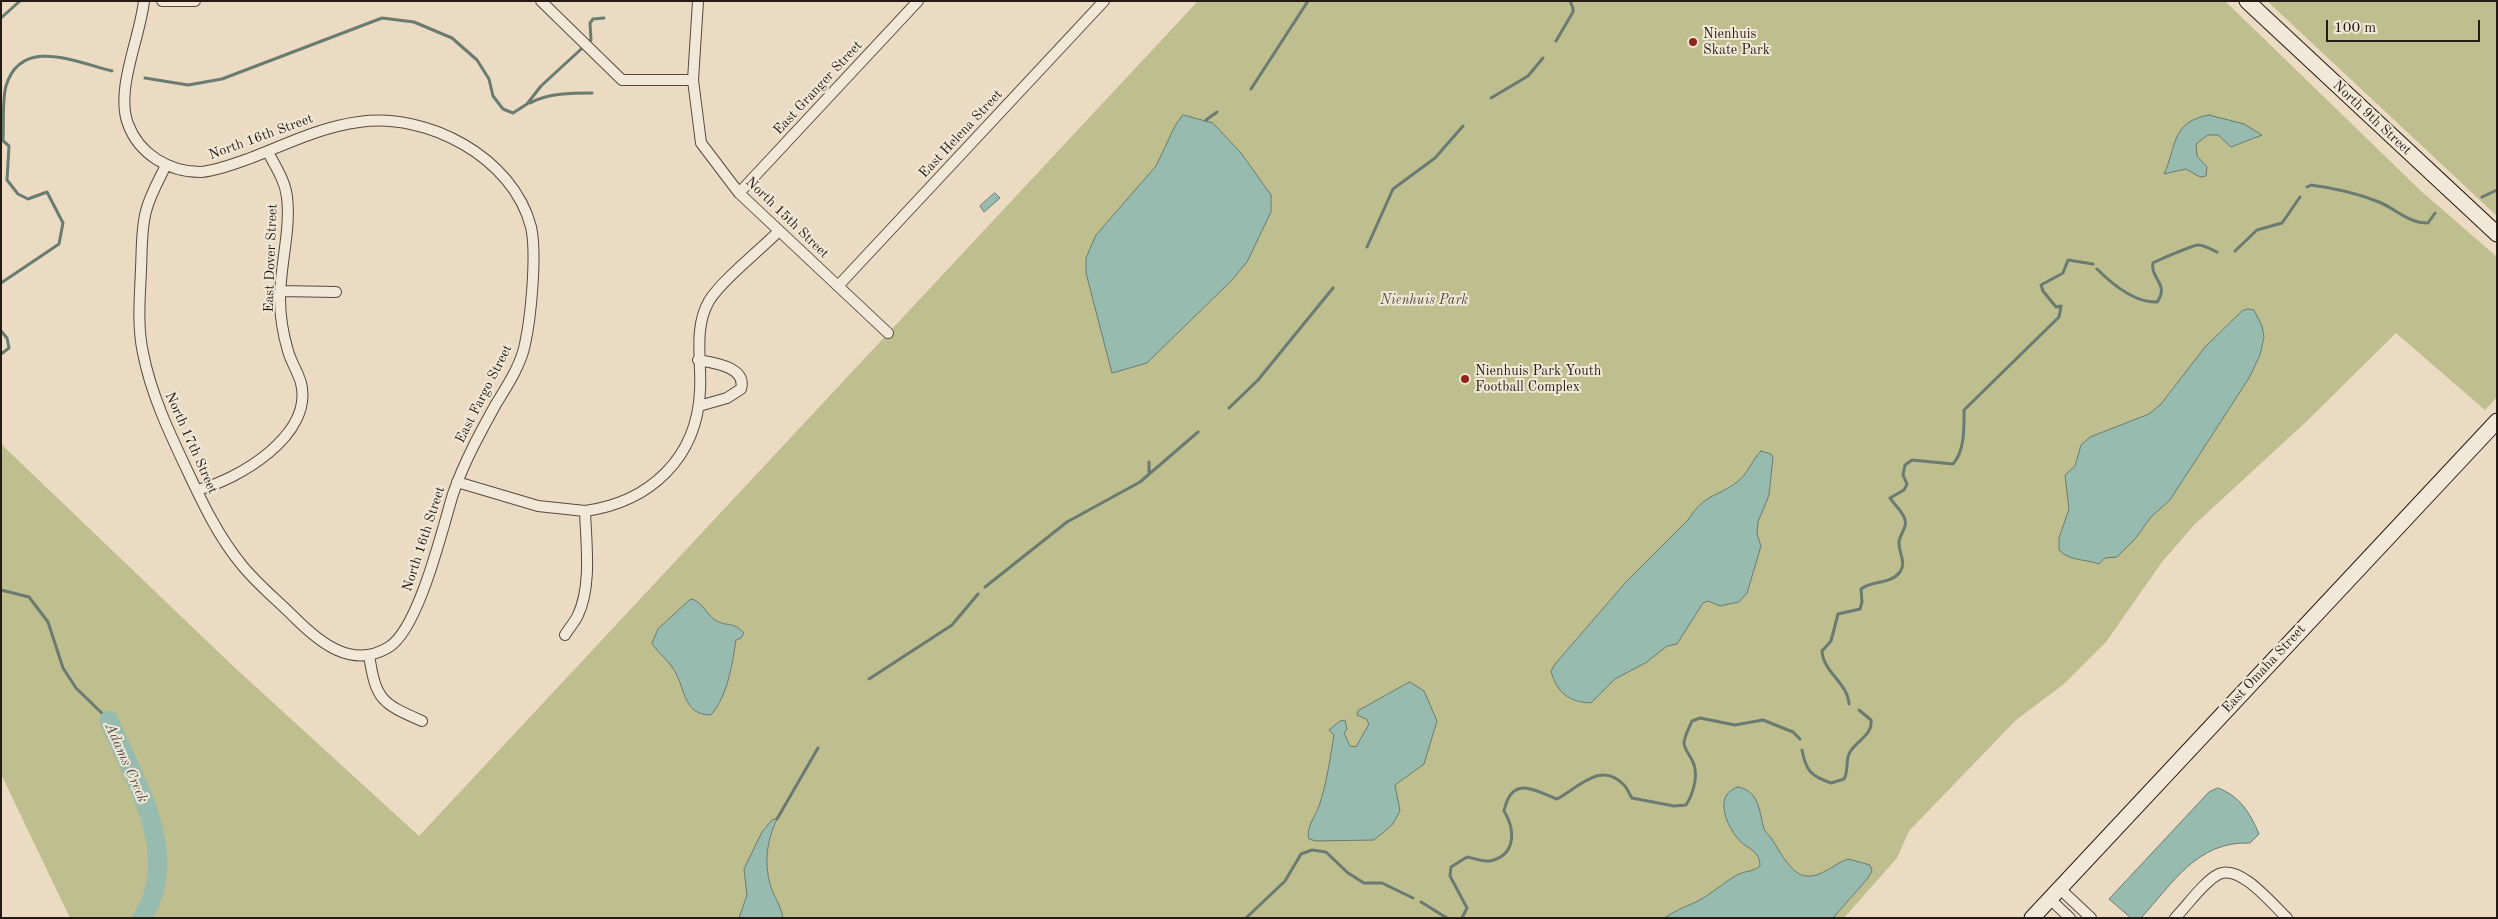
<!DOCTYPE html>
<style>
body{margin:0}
#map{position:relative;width:2498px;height:919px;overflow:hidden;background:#eadbc2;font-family:"Old Standard TT",serif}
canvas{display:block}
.frame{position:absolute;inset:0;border:2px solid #261a15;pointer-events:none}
.scale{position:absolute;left:2326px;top:20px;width:154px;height:22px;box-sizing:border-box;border:2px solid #261a15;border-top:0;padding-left:6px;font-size:15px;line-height:18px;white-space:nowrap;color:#261a15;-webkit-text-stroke:4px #f1e8d7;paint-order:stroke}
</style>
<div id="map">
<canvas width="2498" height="919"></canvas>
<div class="frame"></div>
<div class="scale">100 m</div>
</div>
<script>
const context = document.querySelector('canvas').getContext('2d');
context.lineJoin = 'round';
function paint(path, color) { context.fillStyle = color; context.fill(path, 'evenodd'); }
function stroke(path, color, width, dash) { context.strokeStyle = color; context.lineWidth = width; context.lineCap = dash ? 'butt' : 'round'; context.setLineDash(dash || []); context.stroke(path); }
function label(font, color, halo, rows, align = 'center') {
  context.font = font + ' "Old Standard TT",serif'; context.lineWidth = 4; context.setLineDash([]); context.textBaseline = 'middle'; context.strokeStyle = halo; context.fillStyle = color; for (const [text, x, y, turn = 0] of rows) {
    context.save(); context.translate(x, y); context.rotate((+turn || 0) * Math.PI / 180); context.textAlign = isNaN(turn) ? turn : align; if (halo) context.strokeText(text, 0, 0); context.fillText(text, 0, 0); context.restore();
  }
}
const green = new Path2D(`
 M1198 1H2225L2421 191 2497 257V397L2485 410 2396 333 2307 421 2194 525 2162 562 2106 642 2064 684 2016 720 1909 831 1897 858 1844 918H70L1 774V444L233 666 419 836Z
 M2267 1H2497V216Z`);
const water = new Path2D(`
 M1183 115 1213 123 1241 153 1271 195V212L1247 262 1231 281 1147 363 1112 373 1086 273V258L1096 235 1156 166 1175 126Z
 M2209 115 2244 124 2262 135 2231 147 2218 135H2208L2196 144 2197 156 2207 167 2206 176 2200 177 2186 169 2164 174C2177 147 2170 122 2209 115Z
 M995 193 1000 198 984 212 980 206Z
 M2248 309 2254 310 2262 326 2264 337 2260 355 2249 378 2170 500 2151 517 2135 539 2117 557 2105 558 2099 564C2085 559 2069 561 2059 550V538L2069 509 2065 475 2075 466 2081 445 2090 437 2149 414 2161 404 2205 347 2242 311Z
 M1761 451 1771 454 1773 457 1769 495 1758 522 1757 534 1761 546 1747 593 1739 602 1720 606 1708 601 1703 603 1677 644 1667 646 1647 662 1615 679 1591 703C1569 702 1557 693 1551 671L1555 664 1626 582 1688 520C1705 493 1716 498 1737 482 1748 474 1752 460 1761 451Z
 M691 599C702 601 706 614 715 620 728 628 732 620 744 633L741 638 736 640C732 665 728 695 711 715 681 715 686 685 672 667 667 659 655 650 652 643L658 629Z
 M1410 682 1424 691 1437 721 1424 764 1395 785 1400 811 1392 825 1374 840 1316 841 1309 839C1305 829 1316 815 1319 806 1327 783 1330 758 1334 735L1329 730 1340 721 1345 720 1347 729 1344 733 1350 746 1356 747 1369 724 1366 719 1357 715 1358 711Z
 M1738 787C1760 791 1759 812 1764 829 1766 834 1771 836 1773 841 1780 852 1792 875 1806 876 1821 878 1835 863 1848 859L1870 865 1872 871 1868 878 1833 918H1664C1675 911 1684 907 1696 902 1710 895 1722 884 1735 876 1743 871 1753 872 1760 866 1760 862 1759 858 1757 855 1753 849 1746 847 1741 842 1727 828 1712 795 1738 787Z
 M2218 788C2240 796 2250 813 2259 834L2250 843C2197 841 2173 883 2141 918H2131L2109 899 2209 792Z
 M777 819C767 840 764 861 770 884 773 896 781 905 783 918H739L747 895 744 869 762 832 772 820Z`);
const stream = new Path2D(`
 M1 18 20 1
 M1556 41 1573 12V8L1570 1
 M145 78 188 85 222 79 382 18 414 22 452 38 477 60 489 79 493 96 503 109 513 113 527 104 541 86 591 40 590 23 593 19 604 18
 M1251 89 1308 1
 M1491 98 1528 76 1543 58
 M530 103C548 93 572 93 592 93
 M1206 120 1217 112
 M1 139 9 146 7 180 18 194 28 199 47 192 63 223 59 244 1 283
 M3 140C4 124 2 100 6 86 21 36 76 62 112 71
 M2307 187 2311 185C2334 188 2357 193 2379 202 2396 209 2408 223 2428 223L2435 213
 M2482 197 2497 190
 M1367 247 1393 189 1435 158 1463 126
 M2235 251 2257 230 2282 223 2300 197
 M2097 269C2112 284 2134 303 2157 302 2170 284 2150 279 2153 263 2158 260 2194 245 2198 245 2204 245 2211 249 2217 252
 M1 331 7 338 9 348 1 354
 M1229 408 1258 380 1333 288
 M1149 462V474
 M985 587 1067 522 1140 482 1198 432
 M1 590 29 597 48 622 63 668 76 688 109 720
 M869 679 952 625 978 594
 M1849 704C1848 683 1823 672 1822 651L1831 641 1838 614 1860 609 1862 602 1861 589C1872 580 1890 585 1900 572 1907 562 1898 552 1899 542 1900 533 1909 526 1904 517 1901 510 1894 504 1890 498L1904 490 1907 484 1903 475 1905 465 1912 460 1953 464C1965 451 1964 427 1964 410L2059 317 2061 306 2056 307 2043 291 2041 285 2063 273 2068 260 2093 264
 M1802 750C1806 771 1811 776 1831 783L1844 779C1849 771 1845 760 1850 752 1857 740 1873 735 1871 720L1859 710
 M777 819 818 748
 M1421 902 1447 918
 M1246 918 1285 881 1301 854 1312 850 1326 852 1348 873 1364 883H1382L1413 898
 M1462 918 1467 908 1450 876 1451 867 1467 857C1474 858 1483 862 1490 861 1517 855 1515 829 1504 811 1512 774 1535 791 1557 799 1578 788 1601 760 1624 785 1628 789 1629 794 1632 798L1674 806 1686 805C1693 794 1699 775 1693 762 1691 757 1685 750 1684 744 1684 736 1689 728 1692 721L1700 718 1735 725 1763 720 1793 732 1800 739`);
const river = new Path2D(`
 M109 720C134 781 183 854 142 918`);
const street = new Path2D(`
 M144 1C140 38 115 90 128 124 139 154 169 172 200 172 216 171 233 164 248 159 285 145 320 127 359 122 427 112 513 157 531 227 537 253 531 317 525 344 521 365 507 386 496 404 480 433 464 462 453 494 442 530 419 628 389 647 352 670 319 642 294 617 277 600 256 583 241 564 218 536 202 502 187 470 169 432 151 394 143 353 137 325 140 297 141 269 142 250 141 230 146 211 150 195 159 180 166 165
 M162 1H195
 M541 1 622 80H693
 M698 1 693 80 701 143 739 193 888 333
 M739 193 918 1
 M838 286 1104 1
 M280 291 336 292
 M698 360C714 363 747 367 741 389L727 398 699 406
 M457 482 538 506 585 511
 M197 490C238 480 314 435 301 383 298 372 291 362 288 351 283 334 280 316 280 299 280 265 291 230 287 197 285 180 275 166 268 152
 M565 635C569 628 575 622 578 615 592 585 586 543 585 511 650 502 697 458 700 391 702 362 693 329 709 301 721 281 761 249 779 231
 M369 655C376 700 381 703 422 721
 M2059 888 2091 918
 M2050 899 2070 918
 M2175 918C2187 906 2204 881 2219 874 2240 864 2272 904 2287 918`);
const secondary = new Path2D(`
 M2247 1 2497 234
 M2032 918 2497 421`);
const markers = [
 [1693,42,5,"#8f2418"],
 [1465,379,5,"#8f2418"]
];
const poiNames = [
 ["Nienhuis",1703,34],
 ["Skate Park",1703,50],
 ["Nienhuis Park Youth",1475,371],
 ["Football Complex",1475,387]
];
const streetNames = [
 ["East Granger Street",818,88,-47],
 ["North 9th Street",2372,118,43],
 ["East Helena Street",961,134,-47],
 ["North 16th Street",261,137,-20],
 ["North 15th Street",787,218,44],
 ["East Dover Street",271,258,-88],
 ["East Fargo Street",484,394,-63],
 ["North 17th Street",191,443,66],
 ["North 16th Street",424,539,-72],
 ["East Omaha Street",2264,669,-47]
];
const parkNames = [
 ["Nienhuis Park",1424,300]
];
const waterNames = [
 ["Adams Creek",126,763,66]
];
paint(green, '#bfbe8e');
paint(water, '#98bbaf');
stroke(water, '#6a7b71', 1);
stroke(stream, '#6a7b71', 3);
stroke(river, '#98bbaf', 19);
stroke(street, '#574a40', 12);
stroke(secondary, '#261a15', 17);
stroke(street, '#f1e8d7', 10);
stroke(secondary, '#f1e8d7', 15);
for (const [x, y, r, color] of markers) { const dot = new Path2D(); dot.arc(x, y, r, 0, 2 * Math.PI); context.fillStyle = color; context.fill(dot); stroke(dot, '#f1e8d7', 2); }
label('14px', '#261a15', '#f1e8d7', poiNames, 'left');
label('14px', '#261a15', '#f1e8d7', streetNames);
label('italic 14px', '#544b39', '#f1e8d7', parkNames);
label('italic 15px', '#4e524b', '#f1e8d7', waterNames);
</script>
